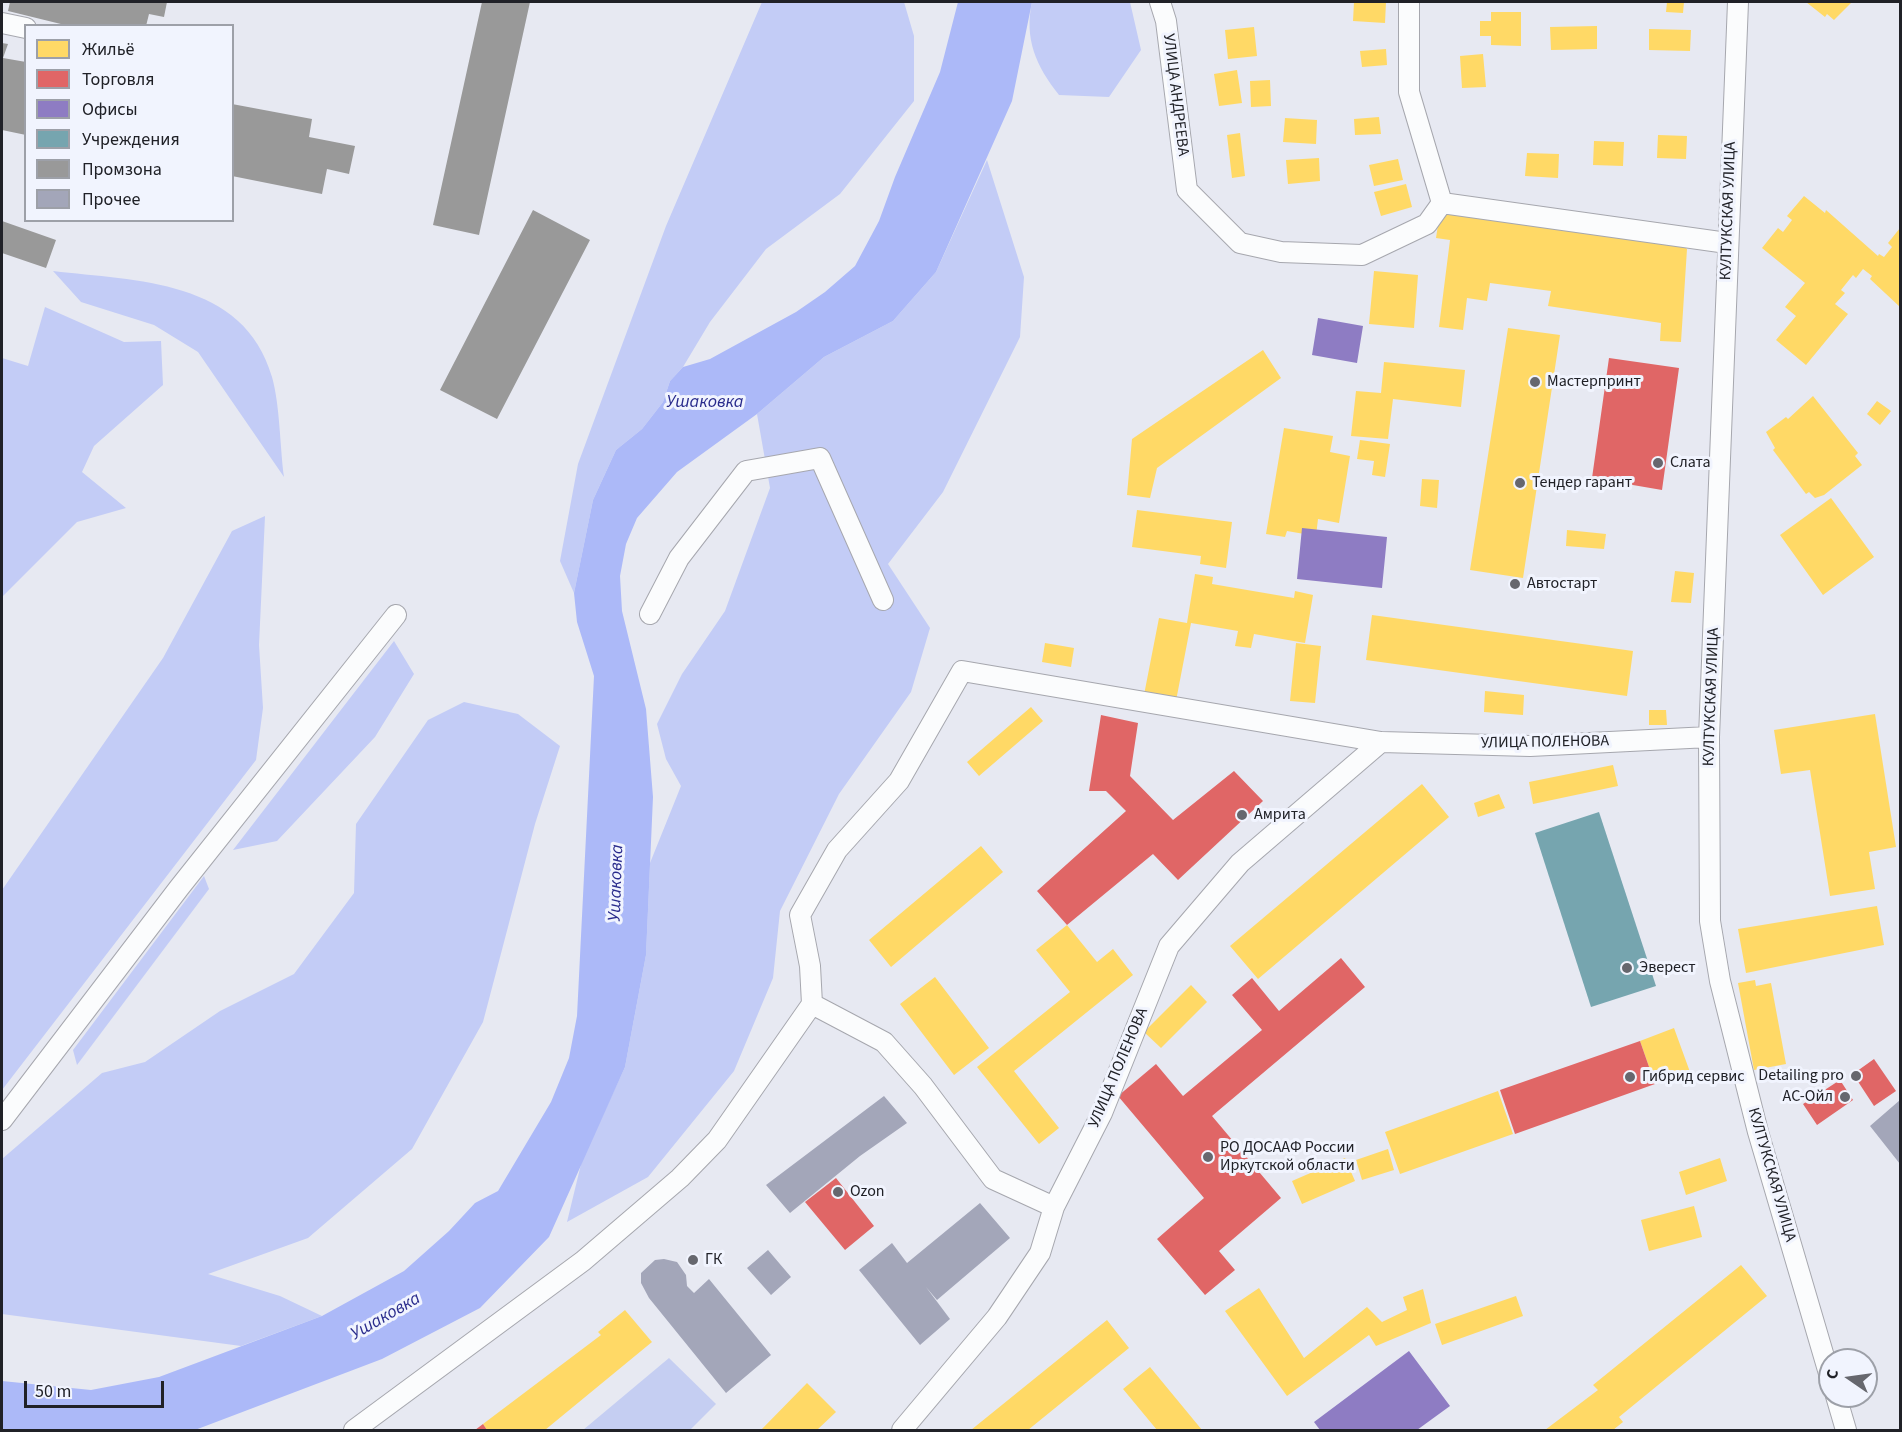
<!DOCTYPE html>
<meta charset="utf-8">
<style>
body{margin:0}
#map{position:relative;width:1902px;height:1432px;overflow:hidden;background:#e7e9f2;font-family:"Source Sans 3",sans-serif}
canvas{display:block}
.frame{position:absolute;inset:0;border:3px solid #202127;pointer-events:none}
.legend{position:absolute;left:24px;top:24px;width:210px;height:198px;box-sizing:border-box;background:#f1f4fe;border:2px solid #9da0a8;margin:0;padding:8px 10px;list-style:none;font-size:18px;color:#202127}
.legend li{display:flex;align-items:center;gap:12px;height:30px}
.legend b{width:30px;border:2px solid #9da0a8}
.north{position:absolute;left:1818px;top:1348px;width:60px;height:60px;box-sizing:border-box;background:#f1f4fe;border:2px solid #9da0a8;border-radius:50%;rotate:283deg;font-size:16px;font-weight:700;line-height:24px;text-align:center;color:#202127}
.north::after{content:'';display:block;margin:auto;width:21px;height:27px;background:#66676e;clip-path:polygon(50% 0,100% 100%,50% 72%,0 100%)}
.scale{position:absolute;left:24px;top:1381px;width:140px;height:27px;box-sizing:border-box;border:3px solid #202127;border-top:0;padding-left:8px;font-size:18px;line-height:21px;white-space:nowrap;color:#202127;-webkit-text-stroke:4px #f1f4fe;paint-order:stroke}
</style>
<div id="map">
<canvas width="1902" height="1432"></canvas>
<div class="frame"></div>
<ul class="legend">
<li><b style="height:16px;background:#ffd966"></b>Жильё</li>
<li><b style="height:16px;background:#e06666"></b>Торговля</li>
<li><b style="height:16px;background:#8e7cc3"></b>Офисы</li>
<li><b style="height:16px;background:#76a5af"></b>Учреждения</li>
<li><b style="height:16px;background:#999"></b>Промзона</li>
<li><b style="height:16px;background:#a3a6b9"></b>Прочее</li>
</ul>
<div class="north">С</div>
<div class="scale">50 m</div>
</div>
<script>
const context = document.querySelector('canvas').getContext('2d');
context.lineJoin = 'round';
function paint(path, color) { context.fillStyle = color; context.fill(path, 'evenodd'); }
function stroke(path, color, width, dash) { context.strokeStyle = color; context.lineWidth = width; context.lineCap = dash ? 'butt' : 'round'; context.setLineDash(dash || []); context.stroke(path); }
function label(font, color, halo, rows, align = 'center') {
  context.font = font + ' "Source Sans 3",sans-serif'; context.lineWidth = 6; context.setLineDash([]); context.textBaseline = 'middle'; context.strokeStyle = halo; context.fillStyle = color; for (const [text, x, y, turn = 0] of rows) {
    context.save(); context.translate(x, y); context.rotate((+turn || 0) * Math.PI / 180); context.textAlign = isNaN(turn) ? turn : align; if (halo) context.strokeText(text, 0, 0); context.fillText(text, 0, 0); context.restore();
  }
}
const green = new Path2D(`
 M669 1358 716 1404 690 1430H583Z`);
const forest = new Path2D(`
 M762 2H904L914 36V101L840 194 766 249 710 322 683 367 670 381 663 402 642 429 616 450 593 500 574 593 560 561 578 464 666 226Z
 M1032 2H1130L1141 50 1109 97 1059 95C1036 66 1024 39 1032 2Z
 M987 160 1024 277 1020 337 943 492 888 564 930 628 911 692 839 794 780 911 773 978 734 1071 648 1177 567 1222 582 1160 625 1067 646 955 650 863 681 786 666 759 657 724 682 674 725 611 770 488 757 414 824 357 893 321 936 272Z
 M53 271C136 281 244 279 272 377 280 405 280 448 284 477L198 352 154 325 81 302Z
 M45 307 124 342 161 341 163 385 94 446 82 472 126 508 77 522 2 597V358L28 366Z
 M265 516 259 645 263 708 256 760 2 1090V890L163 658 232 531Z
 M394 641 414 674 375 737 277 841 233 850Z
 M464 702 518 714 560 746 535 824 483 1022 412 1149 308 1238 208 1274 280 1296 322 1316 241 1346 2 1314V1159L102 1073 145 1062 220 1011 294 974 354 893 356 824 428 720Z
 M204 876 209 889 77 1065 73 1050Z`);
const water = new Path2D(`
 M958 2H1032L1012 101 936 272 893 321 824 357 757 414 677 472 637 518 626 544 620 576 622 611 646 709 653 797 646 955 625 1067 549 1237 480 1308 382 1359 195 1430H2V1381L91 1390 159 1377 322 1316 404 1271 449 1231 475 1203 498 1191 551 1102 569 1058 577 1016 594 676 577 622 574 593 593 500 616 450 642 429 663 402 670 381 683 367 710 359 796 312 825 292 855 266 879 221 895 177 940 72Z`);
const homes = new Path2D(`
 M1354 2H1386L1385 23 1353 21Z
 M1667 2H1684L1683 13 1666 12Z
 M1806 2H1852L1834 20 1827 14 1825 17Z
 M1491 12H1521V46L1491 45V36H1480V21H1491Z
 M1597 26V49L1551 50 1550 27Z
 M1254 27 1257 56 1228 59 1225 30Z
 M1649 29 1691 30 1690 51 1649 50Z
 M1386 49 1387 65 1362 67 1360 51Z
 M1483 54 1486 87 1462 88 1460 56Z
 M1237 70 1242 103 1219 106 1214 74Z
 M1270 80 1271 106 1251 107 1250 81Z
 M1379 117 1381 134 1355 135 1354 119Z
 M1285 118 1317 120 1316 144 1283 142Z
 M1240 133 1245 176 1232 178 1227 135Z
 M1658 135 1687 136 1686 159 1657 158Z
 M1594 141 1624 142 1623 166 1593 165Z
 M1527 153 1559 154 1558 178 1525 176Z
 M1319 158 1320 181 1288 184 1286 160Z
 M1398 159 1403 180 1374 186 1369 165Z
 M1406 184 1412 207 1381 216 1374 192Z
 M1804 196 1825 213 1826 210 1878 256 1879 254 1884 257 1892 247 1888 243 1900 228V307L1870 279 1872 276 1863 269 1856 278 1853 275 1841 290 1845 293 1835 304 1848 314 1806 365 1776 340 1796 316 1785 307 1805 283 1762 248 1778 228 1783 232 1792 220 1787 216Z
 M1440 212 1678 242 1687 249 1681 342 1660 341 1661 323 1548 306 1551 291 1490 283 1487 301 1467 298 1463 330 1439 327 1450 240 1436 238Z
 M1374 271 1418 275 1414 328 1369 324Z
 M1508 328 1560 335 1523 578 1470 570Z
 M1263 350 1281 378 1157 468 1150 498 1127 495 1132 439Z
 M1384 362 1465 370 1461 407 1393 399 1388 439 1351 436 1356 391 1381 393Z
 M1813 396 1858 453 1855 456 1862 465 1824 495 1815 498 1809 492 1806 494 1773 450 1775 448 1766 432 1786 417 1788 419Z
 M1877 401 1891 411 1880 425 1867 414Z
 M1284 428 1333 436 1330 452 1350 456 1339 523 1318 519 1316 536 1287 531 1285 537 1266 534Z
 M1360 440 1390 444 1385 477 1372 475 1374 461 1357 459Z
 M1422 479 1439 480 1437 508 1420 506Z
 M1831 498 1874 557 1823 595 1780 535Z
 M1137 510 1232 522 1226 568 1200 564 1201 556 1132 547Z
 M1567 530 1606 534 1604 549 1566 546Z
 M1675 571 1694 573 1691 603 1671 602Z
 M1195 574 1213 577 1212 584 1294 598 1295 591 1313 595 1305 643 1254 634 1251 648 1235 646 1238 631 1191 623 1175 706 1143 700 1159 618 1187 623Z
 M1372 615 1633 651 1627 696 1366 660Z
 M1045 643 1074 648 1071 667 1042 662Z
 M1296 643 1321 646 1315 703 1290 701Z
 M1485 691 1524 695 1523 715 1484 712Z
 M1031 707 1043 721 979 776 967 762Z
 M1649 710H1666L1667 725H1649Z
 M1875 714 1896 847 1869 852 1875 889 1830 896 1810 770 1781 774 1774 730Z
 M1613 765 1618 786 1533 804 1529 782Z
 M1422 784 1449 817 1258 979 1230 946Z
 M1499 794 1505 808 1478 817 1474 803Z
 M981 846 1003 872 891 967 869 940Z
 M1877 906 1884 945 1746 973 1738 929Z
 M1067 925 1097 962 1113 949 1133 975 1014 1071 1059 1128 1039 1144 977 1067 1070 992 1036 950Z
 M935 977 989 1048 954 1075 900 1004Z
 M1755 980 1756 986 1771 983 1786 1064 1754 1070 1738 983Z
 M1191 985 1207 1002 1161 1048 1144 1032Z
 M1674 1028 1690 1072 1655 1084 1640 1041Z
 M1498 1091 1513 1134 1400 1174 1385 1132Z
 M1388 1149 1394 1170 1362 1180 1356 1160Z
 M1345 1158 1355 1181 1302 1204 1292 1181Z
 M1720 1158 1727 1181 1686 1195 1679 1172Z
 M1694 1206 1702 1237 1649 1251 1641 1220Z
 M1741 1265 1767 1296 1619 1417 1623 1422 1613 1430H1545L1598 1390 1593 1385Z
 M1259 1288 1304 1358 1367 1307 1382 1322 1407 1310 1403 1297 1423 1289 1431 1323 1376 1346 1369 1335 1287 1396 1225 1311Z
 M1516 1296 1523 1316 1442 1345 1435 1324Z
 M625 1310 652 1342 545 1430H487L483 1424 601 1335 598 1332Z
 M1107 1320 1129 1348 1028 1430H971Z
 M1150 1367 1202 1430H1157L1123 1389Z
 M807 1383 836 1412 817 1430H761Z`);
const shops = new Path2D(`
 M1609 358 1679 368 1662 490 1592 478Z
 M1101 715 1138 723 1130 776 1173 820 1234 771 1263 801 1178 880 1153 854 1067 925 1037 891 1126 811 1106 791H1089Z
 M1341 958 1365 987 1212 1116 1281 1198 1219 1251 1235 1270 1205 1295 1157 1239 1204 1198 1118 1096 1156 1064 1183 1096 1262 1030 1232 995 1252 978 1279 1011Z
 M1640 1041 1655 1084 1515 1134 1500 1090Z
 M1874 1059 1896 1091 1874 1106 1853 1074Z
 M1840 1080 1853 1100 1817 1125 1803 1104Z
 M836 1178 874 1226 845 1250 805 1202Z
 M483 1424 487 1430H475Z`);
const offices = new Path2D(`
 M1318 318 1363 326 1357 363 1312 355Z
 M1302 528 1387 537 1382 588 1297 579Z
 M1409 1351 1450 1406 1417 1430H1320L1314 1422Z`);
const public = new Path2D(`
 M1599 812 1656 986 1591 1007 1535 833Z`);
const industry = new Path2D(`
 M10 2H167L164 17 149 14 146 26H69L8 11Z
 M482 2H530L479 235 433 225Z
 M2 43 8 44 3 58 26 62V135L2 130Z
 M232 104 312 119 309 137 355 146 349 174 327 169 322 194 232 176Z
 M533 210 590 240 497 419 440 390Z
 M2 221 56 240 46 268 2 253Z`);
const building = new Path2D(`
 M884 1096 907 1123 860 1156 790 1213 766 1185Z
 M1900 1100V1164L1870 1126Z
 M980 1203 1010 1238 937 1300 926 1287 950 1319 920 1345 859 1270 892 1243 907 1263Z
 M768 1250 791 1277 771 1295 747 1268Z
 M664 1259 677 1262 686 1275 687 1286 694 1293 709 1279 771 1355 726 1393 649 1298 641 1283V1273L655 1260Z`);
const minor = new Path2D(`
 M1160 2 1166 21 1187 190 1240 243 1281 252 1362 255 1427 224 1442 203 1727 243
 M1409 2V92L1442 203
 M1738 2 1709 737 1710 921 1720 981 1758 1132 1830 1377
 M2 23 26 28
 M650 614 679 558 746 471 820 458 883 600
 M812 1004 810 966 800 915 837 850 899 781 962 671 1381 742
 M2 1120 179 888 396 615
 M1836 1396 1846 1430
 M354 1430 583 1261 680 1178 717 1140 812 1004 884 1042 923 1086 993 1179 1054 1207
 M902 1430 997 1317 1040 1253 1054 1207 1102 1113 1169 946 1240 863 1381 742 1530 746 1709 737`);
const markers = [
 [1535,382,6,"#66676e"],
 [1658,463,6,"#66676e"],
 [1520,483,6,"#66676e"],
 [1515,584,6,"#66676e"],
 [1242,815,6,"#66676e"],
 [1627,968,6,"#66676e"],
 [1856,1076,6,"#66676e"],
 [1630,1077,6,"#66676e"],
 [1845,1097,6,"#66676e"],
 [1208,1157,6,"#66676e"],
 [838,1192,6,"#66676e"],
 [693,1260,6,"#66676e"]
];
const streetNames = [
 ["УЛИЦА АНДРЕЕВА",1175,95,83],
 ["КУЛТУКСКАЯ УЛИЦА",1729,211,-88],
 ["КУЛТУКСКАЯ УЛИЦА",1712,697,-88],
 ["УЛИЦА ПОЛЕНОВА",1545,743,-1],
 ["УЛИЦА ПОЛЕНОВА",1119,1068,-67],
 ["КУЛТУКСКАЯ УЛИЦА",1771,1175,74]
];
const poiNames = [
 ["Мастерпринт",1547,382],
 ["Слата",1670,463],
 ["Тендер гарант",1532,483],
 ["Автостарт",1527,584],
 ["Амрита",1254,815],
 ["Эверест",1639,968],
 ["Detailing pro",1844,1076,"right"],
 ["Гибрид сервис",1642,1077],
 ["АС-Ойл",1833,1097,"right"],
 ["РО ДОСААФ России",1220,1148],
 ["Иркутской области",1220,1166],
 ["Ozon",850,1192],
 ["ГК",705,1260]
];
const waterNames = [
 ["Ушаковка",705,403],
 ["Ушаковка",617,883,-88],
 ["Ушаковка",386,1317,-30]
];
paint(green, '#c5cef2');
paint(forest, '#c3ccf6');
paint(water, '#acb9f8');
paint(homes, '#ffd966');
paint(shops, '#e06666');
paint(offices, '#8e7cc3');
paint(public, '#76a5af');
paint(industry, '#999');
paint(building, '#a3a6b9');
stroke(minor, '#a6a7ae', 22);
stroke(minor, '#fbfcfd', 20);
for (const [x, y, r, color] of markers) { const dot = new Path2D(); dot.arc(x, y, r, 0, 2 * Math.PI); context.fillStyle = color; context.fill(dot); stroke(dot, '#f1f4fe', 2); }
label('16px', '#202127', '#f1f4fe', streetNames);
label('16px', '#202127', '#f1f4fe', poiNames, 'left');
label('italic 18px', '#292b8c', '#f1f4fe', waterNames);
</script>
